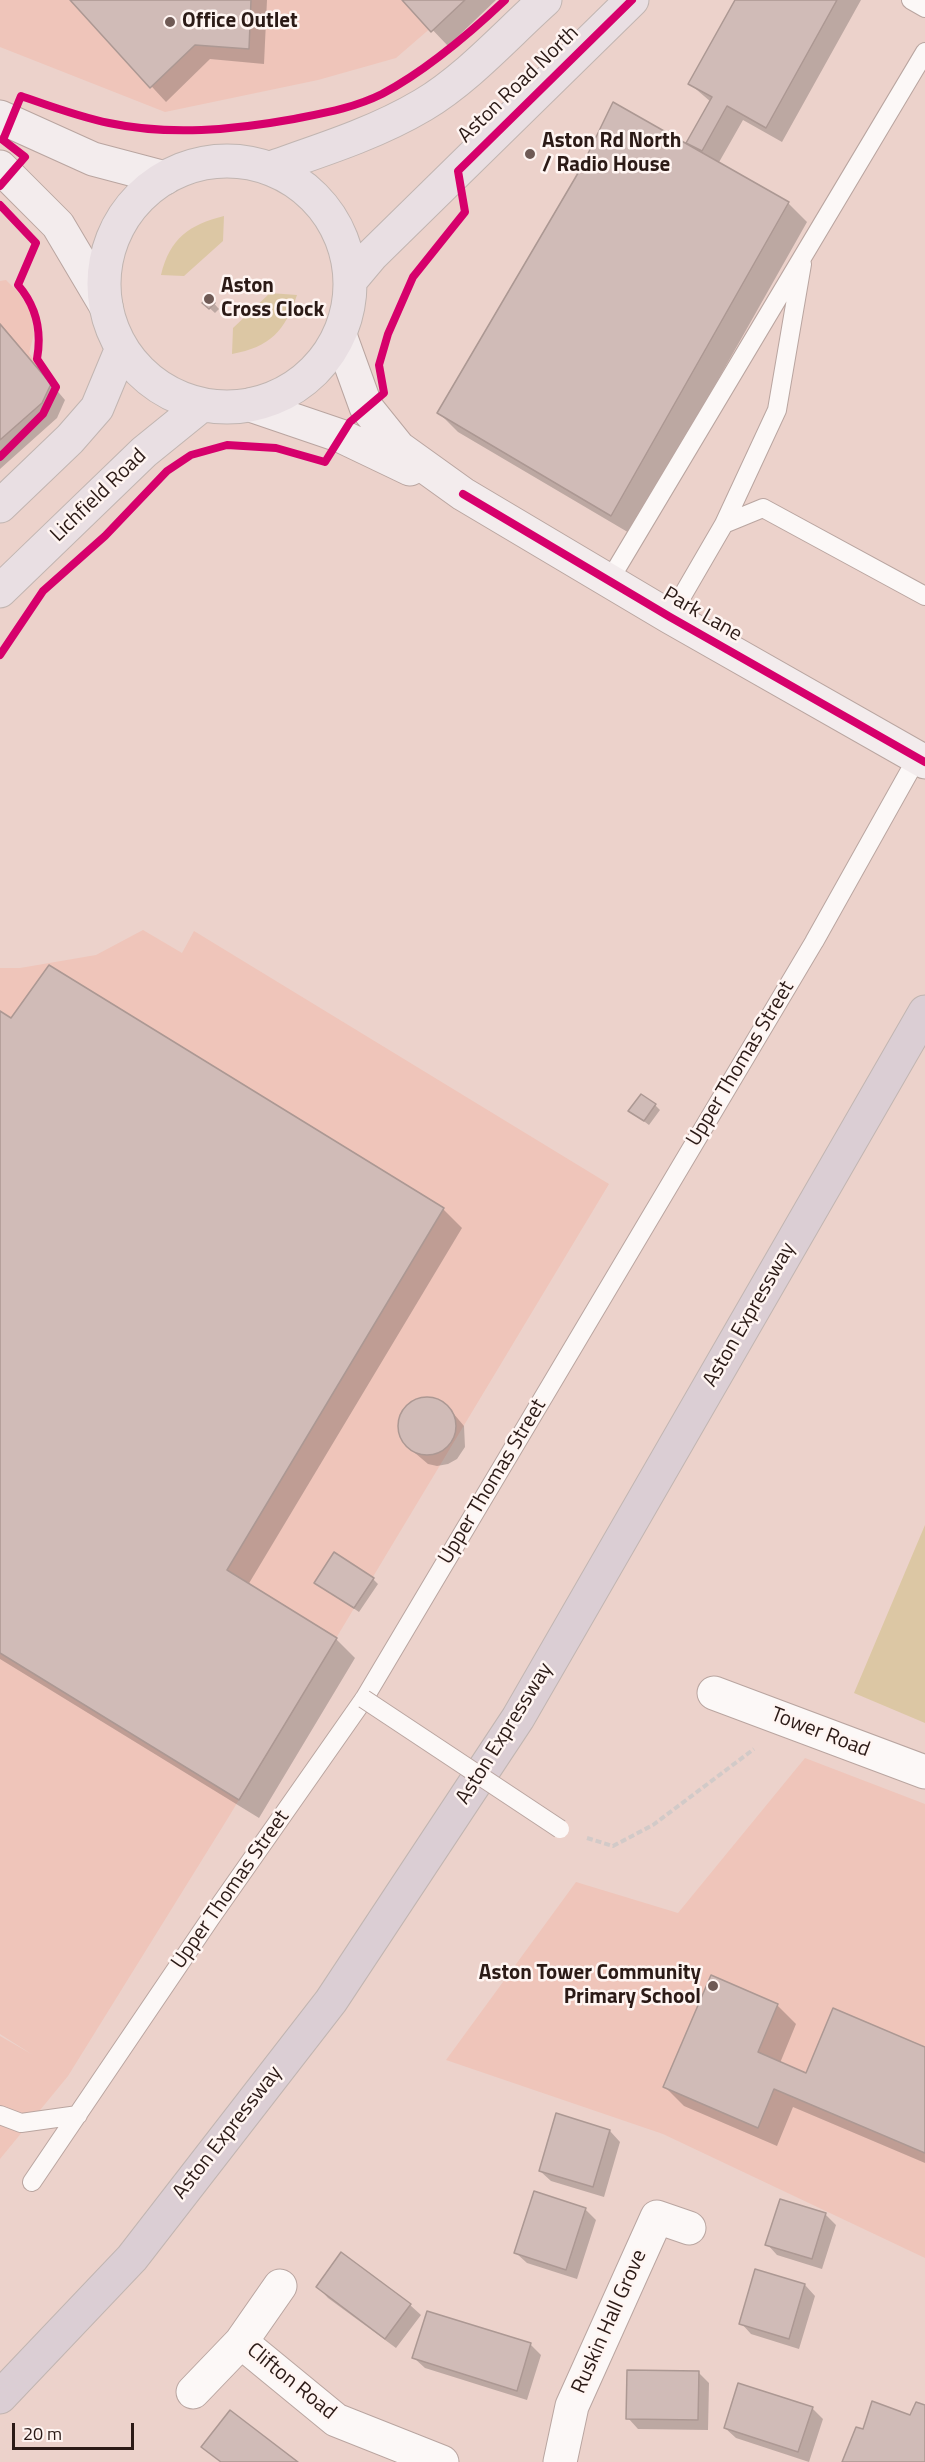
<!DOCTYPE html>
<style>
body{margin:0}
#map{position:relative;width:925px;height:2462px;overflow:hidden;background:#ecd2cb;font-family:"Titillium Web",sans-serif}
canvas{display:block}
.scale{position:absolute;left:12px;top:2423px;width:122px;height:27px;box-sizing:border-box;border:3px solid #2b1a16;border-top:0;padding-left:8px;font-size:18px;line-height:21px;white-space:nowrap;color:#2b1a16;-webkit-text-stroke:4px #fff5f2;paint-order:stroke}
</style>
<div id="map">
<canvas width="925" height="2462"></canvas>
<div class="scale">20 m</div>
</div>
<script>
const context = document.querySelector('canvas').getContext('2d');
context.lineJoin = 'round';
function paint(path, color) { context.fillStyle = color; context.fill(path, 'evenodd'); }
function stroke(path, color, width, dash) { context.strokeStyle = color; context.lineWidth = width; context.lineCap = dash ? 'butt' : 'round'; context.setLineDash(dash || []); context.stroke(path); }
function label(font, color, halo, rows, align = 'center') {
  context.font = font + ' "Titillium Web",sans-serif'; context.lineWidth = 5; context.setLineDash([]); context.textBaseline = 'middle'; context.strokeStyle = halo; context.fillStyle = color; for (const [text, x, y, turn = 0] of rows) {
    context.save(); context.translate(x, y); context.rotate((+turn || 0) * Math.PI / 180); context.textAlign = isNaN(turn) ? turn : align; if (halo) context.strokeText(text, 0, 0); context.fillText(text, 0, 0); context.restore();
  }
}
const built = new Path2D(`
 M0 0H463L396 58 318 80 165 112 0 47Z
 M6 280 19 293 31 312 34 334 29 353 51 384 0 440V281Z
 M143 930 182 953 194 931 609 1184 228 1818 68 2076 0 2159V2036L33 2055 0 2034V968H20L96 955Z
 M805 1758 925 1804V2258L663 2134 446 2060 576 1882 678 1913Z`);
const green = new Path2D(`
 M224 216 223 241 184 276 161 275C170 238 189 225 224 216Z
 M270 293 297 295C285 331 270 347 232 354L233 328Z
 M925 1525V1723L854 1693Z`);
const shadow = new Path2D(`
 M72 0H267L264 64 210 59 166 102Z
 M404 0H496L448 46Z
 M737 0H861L782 142 743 120 718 164 788 203 807 222 631 534 458 432 439 413 694 149 688 143 711 102 690 84Z
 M209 298 219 309 215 313 204 303Z
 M0 323 65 400 57 418 0 469Z
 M0 1013 11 1020 443 1209 462 1228 248 1585 336 1639 355 1658 259 1818 0 1659Z
 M655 1105 660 1110 649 1125 630 1111Z
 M427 1398 440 1401 448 1407 464 1426 465 1447 457 1459 448 1464 437 1466 428 1464 408 1447 400 1433V1418L408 1406 418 1399Z
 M373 1579 378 1584 359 1612 316 1583Z
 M777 2005 796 2024 780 2063 807 2075 925 2049V2163L793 2107 777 2146 684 2106 665 2087Z
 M610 2131 620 2142 604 2197 551 2181 540 2171Z
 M781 2200 826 2215 836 2225 822 2269 777 2255 767 2244Z
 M585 2209 596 2220 577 2279 527 2263 516 2253Z
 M805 2285 815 2296 799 2349 751 2334 741 2323Z
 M318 2287 410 2305 421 2315 396 2348 328 2298Z
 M428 2313 531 2345 541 2355 527 2400 425 2368 414 2358Z
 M698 2372 709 2383 708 2430 638 2429 628 2418Z
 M812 2408 823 2419 809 2462 736 2438 725 2428Z`);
const building = new Path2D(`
 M70 0H251L249 49 195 45 150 88Z
 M402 0H465L431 32Z
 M735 0H837L766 128 727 106 702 151 686 143 712 97 688 84Z
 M613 102 789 202 611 516 437 413 581 168Z
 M209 296 215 303 209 309 202 303Z
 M0 324 51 384 42 403 0 440Z
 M49 965 444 1208 227 1570 337 1638 239 1800 0 1653V1011L11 1018Z
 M641 1094 656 1104 644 1121 628 1111Z
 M398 1426a29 29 0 1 1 58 0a29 29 0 1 1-58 0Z
 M334 1552 374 1578 354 1608 314 1583Z
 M711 1975 778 2004 758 2052 806 2073 833 2008 925 2047V2153L774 2089 758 2128 663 2087Z
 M556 2113 610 2130 593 2187 539 2171Z
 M534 2191 586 2208 566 2270 514 2253Z
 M780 2199 826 2213 812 2259 765 2245Z
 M341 2252 411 2304 385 2339 316 2287Z
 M755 2269 805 2284 789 2339 739 2324Z
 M427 2311 531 2343 517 2391 412 2358Z
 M627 2370 699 2371 698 2420 626 2419Z
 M738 2383 813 2407 798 2452 724 2428Z
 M872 2401 910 2415 916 2402 925 2405V2462H842L856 2427 863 2429Z
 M230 2410 298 2462H221L201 2447Z`);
const path = new Path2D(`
 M587 1838 613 1846 653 1825 754 1749`);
const service = new Path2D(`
 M911 0 925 8
 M724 524 777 410 802 264
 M609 581 925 52
 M670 617 724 524 763 508 925 596
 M0 2115 21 2123 78 2115
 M32 2182 210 1919 364 1699 814 942 917 758`);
const minor = new Path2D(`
 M714 1693 925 1772
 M241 2342 336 2420 442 2462
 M193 2392 241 2342 280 2286
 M560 2462 572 2406 657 2217 689 2228`);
const secondary = new Path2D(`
 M0 117 93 159 165 178
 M0 167 58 225 106 306
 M340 335 366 407 399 448 463 494 670 617 925 762
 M250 405 341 436 410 469`);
const primary = new Path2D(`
 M104 284a123 123 0 1 1 246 0a123 123 0 1 1-246 0Z
 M270 168C322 150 376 133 423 105 468 78 506 35 545 0
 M351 280 372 255 632 0
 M0 506 70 439 97 408 122 348
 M0 591 144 452 202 405`);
const motorway = new Path2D(`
 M0 2397 132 2258 331 2001 518 1718 925 1012`);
const serviceBridge = new Path2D(`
 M364 1699 560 1829`);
const cycleway = new Path2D(`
 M0 186 25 157 3 140 21 96C50 106 79 117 109 123 170 136 233 130 294 119 324 113 354 108 382 94 427 70 468 35 505 0
 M0 205 36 243 18 285C37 307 42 331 37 359L56 387 43 414 0 457
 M463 494 670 617 925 762
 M0 655 43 591 105 536 167 471 191 455 227 445 276 448 325 462 350 422 384 393 379 365 388 334 413 277 465 212 458 171 632 0`);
const markers = [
 [170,22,6,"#6f5a55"],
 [530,154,6,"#6f5a55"],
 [209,299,6,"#6f5a55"],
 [713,1986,6,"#6f5a55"]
];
const poiNames = [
 ["Office Outlet",182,22],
 ["Aston Rd North",542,142],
 ["/ Radio House",542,166],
 ["Aston",221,287],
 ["Cross Clock",221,311],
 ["Aston Tower Community",701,1974,"right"],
 ["Primary School",701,1998,"right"]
];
const streetNames = [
 ["Aston Road North",519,85,-44],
 ["Lichfield Road",99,496,-44],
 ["Park Lane",702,615,30],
 ["Upper Thomas Street",741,1064,-59],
 ["Aston Expressway",750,1315,-60],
 ["Upper Thomas Street",493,1482,-59],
 ["Tower Road",820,1733,21],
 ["Aston Expressway",505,1734,-58],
 ["Upper Thomas Street",231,1890,-55],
 ["Aston Expressway",228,2133,-52],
 ["Ruskin Hall Grove",610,2322,-66],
 ["Clifton Road",291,2382,39]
];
paint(built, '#efc5ba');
paint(green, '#dcc7a4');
paint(shadow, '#0003');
paint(building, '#d0bbb7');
stroke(building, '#ac9893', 1.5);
stroke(service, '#b9a5a0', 20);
stroke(minor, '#b9a5a0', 35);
stroke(secondary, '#b9a5a0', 35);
stroke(primary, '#c1b5b1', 35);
stroke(motorway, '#c1b5b1', 35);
stroke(path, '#d2cac8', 4, [6, 3]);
stroke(service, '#fcf8f7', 18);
stroke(minor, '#fcf8f7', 33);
stroke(secondary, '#f3eced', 33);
stroke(primary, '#e9dfe3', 33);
stroke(motorway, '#dbced4', 33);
stroke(serviceBridge, '#b9a5a0', 20, []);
stroke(serviceBridge, '#fcf8f7', 18);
stroke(cycleway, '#d6006c', 8);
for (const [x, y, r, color] of markers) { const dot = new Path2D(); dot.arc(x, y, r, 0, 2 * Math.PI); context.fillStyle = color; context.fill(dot); stroke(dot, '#fff5f2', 2); }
label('bold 21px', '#2b1a16', '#fff5f2', poiNames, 'left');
label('21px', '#2b1a16', '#fff5f2', streetNames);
</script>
